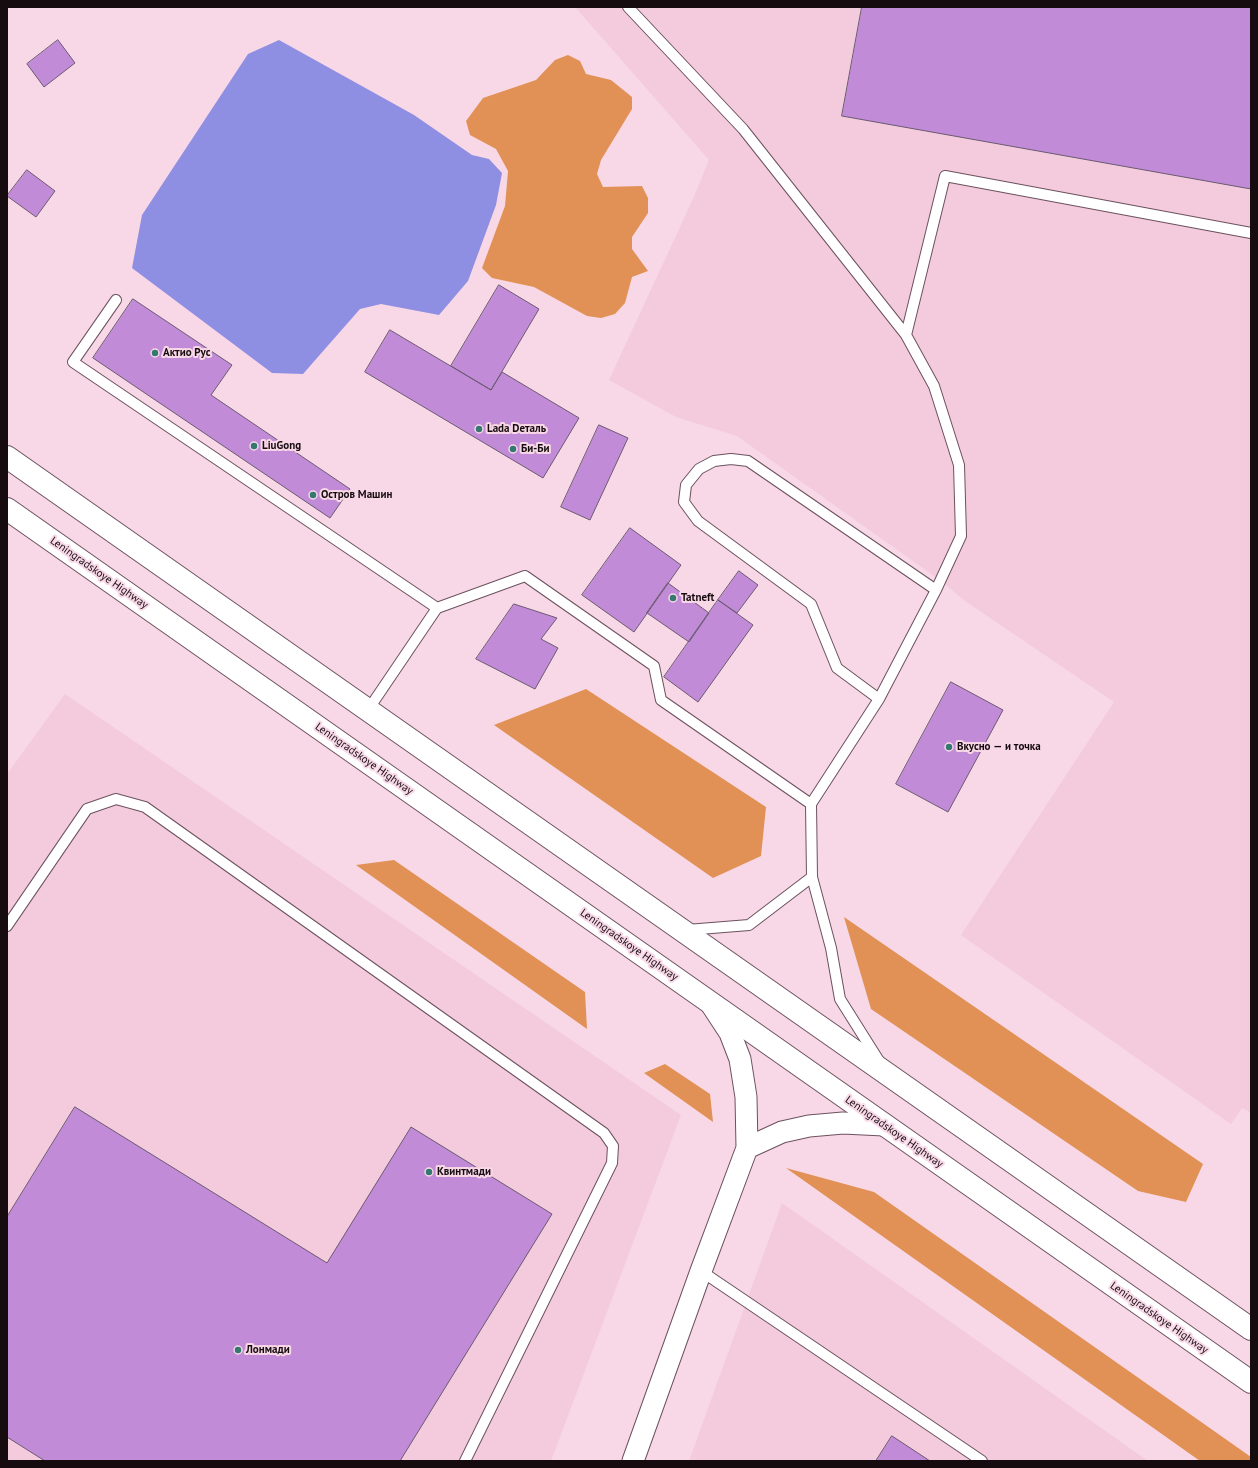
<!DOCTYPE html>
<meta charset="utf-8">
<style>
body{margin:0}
#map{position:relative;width:1258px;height:1468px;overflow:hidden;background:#f8d8e6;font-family:"PT Sans",sans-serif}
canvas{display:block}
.frame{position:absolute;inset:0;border:8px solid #160c10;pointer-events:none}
</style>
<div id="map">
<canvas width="1258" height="1468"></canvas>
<div class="frame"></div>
</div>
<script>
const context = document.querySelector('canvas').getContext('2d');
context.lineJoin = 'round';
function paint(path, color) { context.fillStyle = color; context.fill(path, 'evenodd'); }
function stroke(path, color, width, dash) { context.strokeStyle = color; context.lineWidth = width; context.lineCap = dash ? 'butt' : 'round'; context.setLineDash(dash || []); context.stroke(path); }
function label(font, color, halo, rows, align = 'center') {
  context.font = font + ' "PT Sans",sans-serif'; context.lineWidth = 4; context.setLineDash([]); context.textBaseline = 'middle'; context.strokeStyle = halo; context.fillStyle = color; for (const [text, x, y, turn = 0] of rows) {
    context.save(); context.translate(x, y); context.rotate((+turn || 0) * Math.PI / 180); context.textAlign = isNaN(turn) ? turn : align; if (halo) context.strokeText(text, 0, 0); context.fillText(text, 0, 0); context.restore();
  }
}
const built = new Path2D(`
 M575 7H1251V1113L1242 1108 1231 1124 961 935 1114 702 965 601 941 581 737 436 676 417 609 380 693 199 709 160Z
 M65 694 681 1115 551 1461H7V774Z
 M782 1203 1148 1461H689Z`);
const forest = new Path2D(`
 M568 55 580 61 586 74 611 80 632 97V109L601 160 597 174 603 187 642 186 648 198V213L632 237V249L648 271 632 277 625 303 615 314 601 318 587 316 534 287 492 278 482 268 505 206 508 171 496 149 470 135 466 121 483 98 536 80 555 60Z
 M586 689 766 807 761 856 713 878 494 725Z
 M394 860 585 992 587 1029 356 865Z
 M844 917 1203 1164 1186 1202 1138 1191 871 1009Z
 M665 1064 710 1094 713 1122 644 1073Z
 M786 1168 874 1192 1251 1457V1461H1200Z`);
const water = new Path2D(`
 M279 40 414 115 472 155 489 159 502 173 496 205 468 281 439 315 381 304 360 309 303 374 272 373 132 268 142 215 248 54Z`);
const building = new Path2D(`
 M862 7H1251V189L842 116Z
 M58 40 75 63 44 87 27 64Z
 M27 170 55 191 36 217 7 196Z
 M499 285 539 309 491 390 451 366Z
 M133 299 232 365 211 395 350 489 330 518 93 358Z
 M390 330 491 390 502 372 579 418 543 478 365 372Z
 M599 425 628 438 590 520 561 507Z
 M630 528 681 565 634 632 582 595Z
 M739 571 758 585 737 613 718 600Z
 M668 583 709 613 689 642 647 613Z
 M718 600 753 625 698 702 664 677Z
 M514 604 557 618 541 639 558 648 535 689 476 659Z
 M951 682 1003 710 948 812 896 784Z
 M75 1107 327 1263 411 1127 552 1214 400 1461H45L7 1437V1217Z
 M892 1436 930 1461H876Z`);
const service = new Path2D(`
 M628 7 743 129 906 335 934 386 959 465 961 536 936 590 879 699 811 804 812 877 831 948 840 999 879 1061
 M116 300 73 362 437 608
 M906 335 945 176 1251 233
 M879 699 837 668 811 604 698 521 684 502 686 485 699 469 714 461 731 459 748 461 936 590
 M368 710 437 608 525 576 654 666 661 700 811 804
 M7 926 87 809 116 799 145 807 604 1133 613 1146 612 1163 465 1461
 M687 930 749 925 812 877
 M701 1271 982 1461`);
const minor = new Path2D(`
 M747 1148 782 1132 809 1126 843 1123 884 1125
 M633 1461 701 1271 747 1148 746 1097 740 1059 730 1033 711 1004`);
const trunk = new Path2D(`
 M7 457 1251 1329
 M7 509 1251 1382`);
const markers = [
 [155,353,4,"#34796f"],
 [479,429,4,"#34796f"],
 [254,446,4,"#34796f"],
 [513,449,4,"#34796f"],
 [313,495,4,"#34796f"],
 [673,598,4,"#34796f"],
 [949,747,4,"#34796f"],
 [429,1172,4,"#34796f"],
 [238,1350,4,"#34796f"]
];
const poiNames = [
 ["Актио Рус",163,353],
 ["Lada Dеталь",487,429],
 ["LiuGong",262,446],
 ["Би-Би",521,449],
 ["Остров Машин",321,495],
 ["Tatneft",681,598],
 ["Вкусно — и точка",957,747],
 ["Квинтмади",437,1172],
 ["Лонмади",246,1350]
];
const streetNames = [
 ["Leningradskoye Highway",99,573,35],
 ["Leningradskoye Highway",364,759,35],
 ["Leningradskoye Highway",629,945,35],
 ["Leningradskoye Highway",894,1132,35],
 ["Leningradskoye Highway",1159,1318,35]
];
paint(built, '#f3cbdd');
paint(forest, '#e19155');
paint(water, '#8e8ee2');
paint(building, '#c28bd7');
stroke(building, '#6a5a71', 1);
stroke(service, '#6c515e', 12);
stroke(minor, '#6c515e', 23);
stroke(trunk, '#6c515e', 24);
stroke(service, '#fff', 10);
stroke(minor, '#fff', 21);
stroke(trunk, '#fff', 22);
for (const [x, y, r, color] of markers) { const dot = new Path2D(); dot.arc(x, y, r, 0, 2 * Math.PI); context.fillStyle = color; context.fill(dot); stroke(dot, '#f8d8e6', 1.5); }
label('bold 11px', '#160c10', '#f8d8e6', poiNames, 'left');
label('11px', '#160c10', '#f8d8e6', streetNames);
</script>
